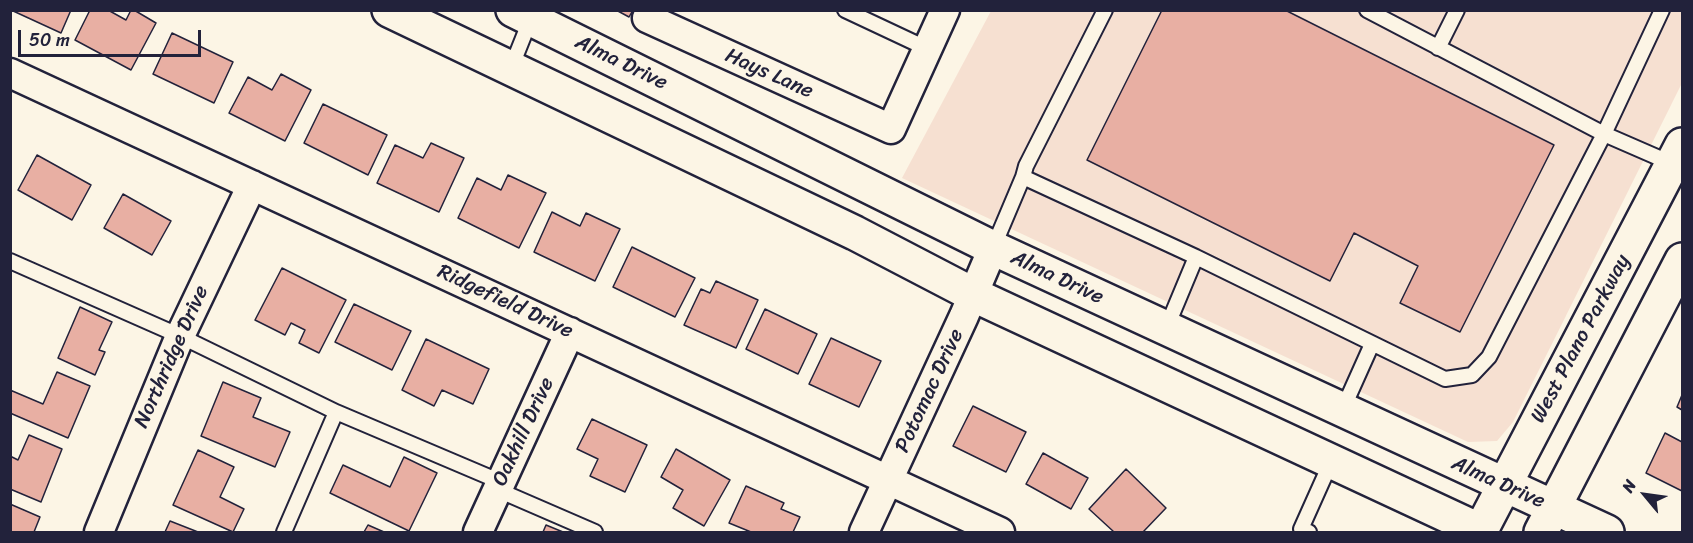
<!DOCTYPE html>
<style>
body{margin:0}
#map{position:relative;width:1693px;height:543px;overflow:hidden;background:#fcf5e5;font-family:Sriracha,sans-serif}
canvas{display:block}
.frame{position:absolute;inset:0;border:12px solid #22223b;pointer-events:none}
.north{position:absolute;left:1615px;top:465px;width:60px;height:60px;-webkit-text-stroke:4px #fcf5e5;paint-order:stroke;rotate:299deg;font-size:16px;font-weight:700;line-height:24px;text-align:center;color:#22223b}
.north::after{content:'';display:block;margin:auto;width:21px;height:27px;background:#22223b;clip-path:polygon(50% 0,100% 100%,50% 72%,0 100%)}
.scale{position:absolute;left:18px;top:30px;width:183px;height:27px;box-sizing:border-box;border:3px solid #22223b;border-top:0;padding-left:8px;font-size:18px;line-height:21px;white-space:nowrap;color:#22223b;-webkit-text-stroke:4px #fcf5e5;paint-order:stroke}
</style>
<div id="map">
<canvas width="1693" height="543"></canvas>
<div class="frame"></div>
<div class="north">N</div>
<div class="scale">50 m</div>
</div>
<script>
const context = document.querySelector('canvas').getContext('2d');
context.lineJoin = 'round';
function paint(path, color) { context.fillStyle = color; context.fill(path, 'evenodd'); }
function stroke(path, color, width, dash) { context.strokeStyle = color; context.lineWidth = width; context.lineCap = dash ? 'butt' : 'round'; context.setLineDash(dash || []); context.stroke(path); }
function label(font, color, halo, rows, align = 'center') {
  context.font = font + ' Sriracha,sans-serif'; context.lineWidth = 4.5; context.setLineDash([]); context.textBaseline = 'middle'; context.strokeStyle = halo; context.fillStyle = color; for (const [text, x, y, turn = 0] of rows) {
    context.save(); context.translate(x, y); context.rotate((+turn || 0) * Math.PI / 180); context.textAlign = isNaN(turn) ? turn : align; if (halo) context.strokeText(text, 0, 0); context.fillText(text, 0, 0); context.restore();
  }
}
const built = new Path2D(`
 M991 11H1682V83L1513 422 1497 441 1468 442 902 178Z`);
const building = new Path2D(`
 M11 10H71L61 33Z
 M90 10H108L126 20 131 10H134L156 23 131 70 75 40Z
 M616 10H633L629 17Z
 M1162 10H1285L1554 145 1460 332 1400 303 1418 266 1354 233 1330 281 1087 160Z
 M172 33 233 62 214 103 153 74Z
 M281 74 311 90 285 141 229 113 248 77 272 90Z
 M323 104 387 135 368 175 304 143Z
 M431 143 464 158 439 212 377 183 395 145 423 158Z
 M37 155 91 185 72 220 18 190Z
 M508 175 546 193 519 248 458 218 477 178 501 190Z
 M123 194 171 221 152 255 104 228Z
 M552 212 580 226 586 213 620 229 595 281 534 252Z
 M632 247 695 278 675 317 613 287Z
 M282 268 346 300 319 353 299 343 305 330 291 323 285 335 255 320Z
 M716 281 758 300 736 348 684 325 701 289 710 293Z
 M354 304 411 331 392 370 335 342Z
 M80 307 112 322 99 350 105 352 95 375 58 358Z
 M765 309 817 334 798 374 746 349Z
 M831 338 881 361 859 407 809 384Z
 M426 339 489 369 473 404 442 390 434 406 402 390Z
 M57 372 90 386 68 438 10 413V390L43 404Z
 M223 382 261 398 253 417 290 432 275 467 201 436Z
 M1682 395V410L1677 407Z
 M973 406 1026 432 1006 472 953 446Z
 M592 419 647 445 625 492 590 476 598 459 577 449Z
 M1665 433 1682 442V491L1646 473Z
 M29 435 62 449 41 502 10 489V456L18 460Z
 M676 449 730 480 704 526 673 508 683 490 661 477Z
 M198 450 234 467 220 497 244 509 233 532 173 505Z
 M1043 453 1088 478 1071 509 1026 484Z
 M404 457 437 473 409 531 330 493 343 465 390 487Z
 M1126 469 1166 508 1143 532H1114L1089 509Z
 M746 486 784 503 781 509 800 517 793 532H751L729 523Z
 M10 504 40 517 34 532H10Z
 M170 521 198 532H165Z
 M368 525 384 532H364Z
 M546 525 563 532H543Z`);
const service = new Path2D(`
 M845 10 928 49
 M1367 10 1604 134 1662 10
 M1438 48 1457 10
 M511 68 531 18
 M1023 177 1196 257 1445 379 1472 375 1489 357 1604 134 1673 164
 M993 248 1023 177 1026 166 1105 10
 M10 261 180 336 336 412 501 482
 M1166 329 1196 257
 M1342 411 1372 344
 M498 490 595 532
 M284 532 336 412
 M1309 532 1301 529 1331 462`);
const minor = new Path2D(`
 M651 10 647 18 891 129 945 10
 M10 73 1000 532
 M99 532 180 336 252 185
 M478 532 570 332
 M864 532 964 316 993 248`);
const secondary = new Path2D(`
 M389 10 855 233 974 295 1483 532
 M513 10 993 248 1607 532
 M1480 532 1682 145
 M1541 532 1682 260`);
const streetNames = [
 ["Alma Drive",621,63,26],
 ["Hays Lane",769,74,24],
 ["Alma Drive",1057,278,25],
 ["Ridgefield Drive",505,302,25],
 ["West Plano Parkway",1581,339,-62],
 ["Northridge Drive",172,357,-66],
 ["Potomac Drive",930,391,-65],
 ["Oakhill Drive",524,432,-65],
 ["Alma Drive",1498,483,24]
];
paint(built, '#f6e0d1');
paint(building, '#e8afa3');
stroke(building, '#22223b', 1.5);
stroke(service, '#22223b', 18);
stroke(minor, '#22223b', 33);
stroke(secondary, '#22223b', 38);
stroke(service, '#fcf5e5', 14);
stroke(minor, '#fcf5e5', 28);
stroke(secondary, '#fcf5e5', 33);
label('21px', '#22223b', '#fcf5e5', streetNames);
</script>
